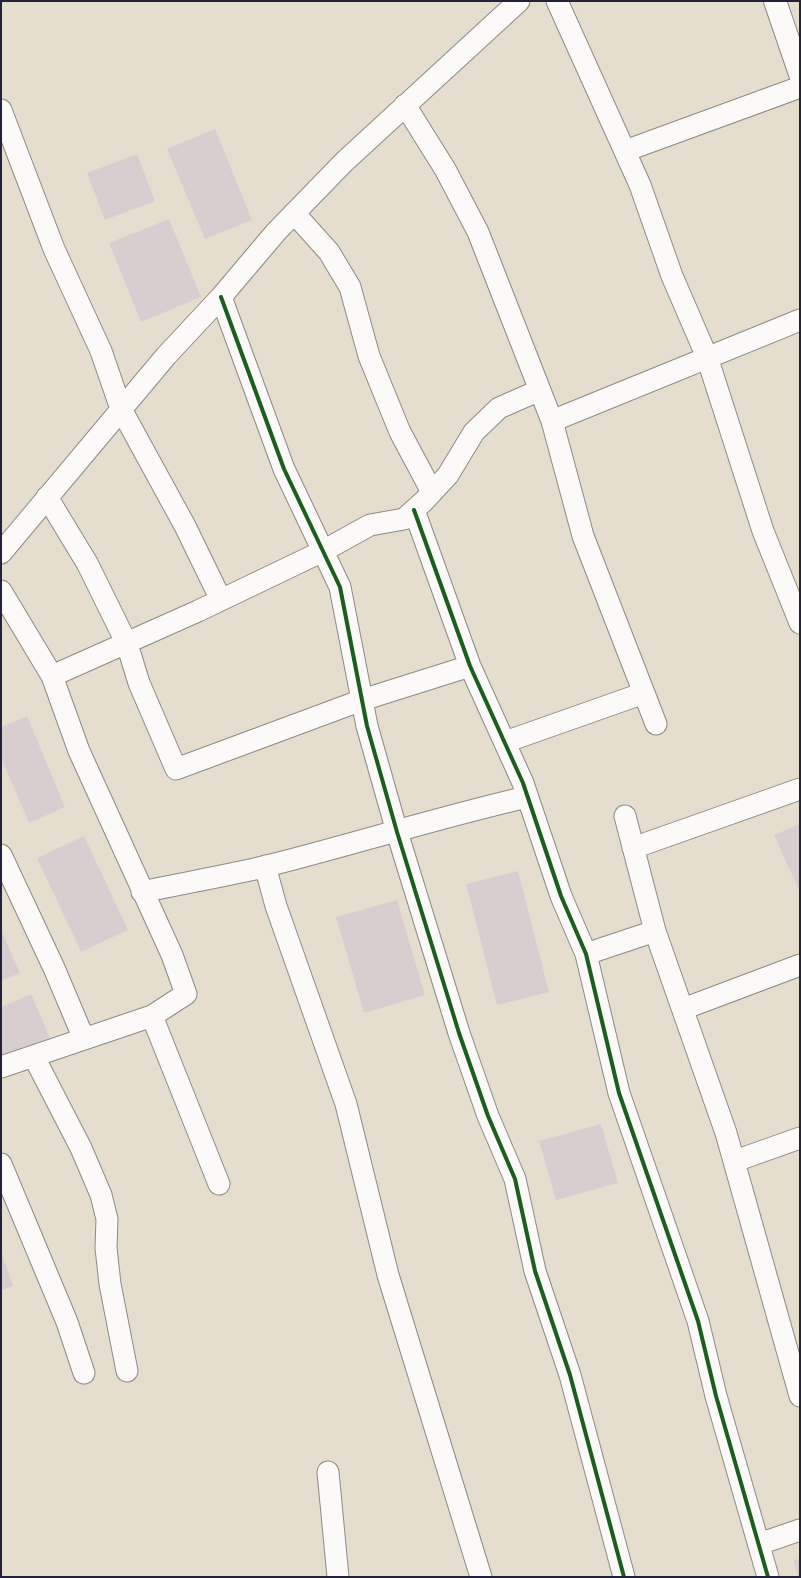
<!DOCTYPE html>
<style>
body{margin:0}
#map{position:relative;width:801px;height:1578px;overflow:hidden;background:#e5dece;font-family:"Gochi Hand",sans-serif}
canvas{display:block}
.frame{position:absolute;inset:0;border:2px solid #22223b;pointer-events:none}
</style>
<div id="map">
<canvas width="801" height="1578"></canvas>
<div class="frame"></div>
</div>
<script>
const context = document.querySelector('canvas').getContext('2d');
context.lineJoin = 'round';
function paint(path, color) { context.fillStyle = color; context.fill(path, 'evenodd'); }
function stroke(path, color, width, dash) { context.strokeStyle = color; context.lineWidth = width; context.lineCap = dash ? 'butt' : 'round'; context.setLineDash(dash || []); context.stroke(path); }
const building = new Path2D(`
 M215 129 252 220 205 239 167 149Z
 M137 154 155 201 105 220 87 173Z
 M169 219 201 297 141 322 109 243Z
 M27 716 65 807 29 823 1 757V727Z
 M800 824V890H799L774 835Z
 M84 836 128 930 81 952 37 858Z
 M518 871 549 992 497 1005 466 884Z
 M397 900 425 995 364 1013 336 917Z
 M1 930 20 973 1 981Z
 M31 994 51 1040 1 1061V1007Z
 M601 1124 618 1183 556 1200 539 1141Z
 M1 1251 13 1286 1 1290Z
 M800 1559V1577H798L794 1560Z`);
const minor = new Path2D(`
 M557 1 640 185 672 276 707 357 763 531 800 623
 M405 105 445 169 478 232 552 421 583 536 656 724
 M1 110 54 249 101 351 121 409 185 526 221 600
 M625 151 800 87
 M294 213 329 252 350 287 369 356 400 432 432 492
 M221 297 284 469 340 587 367 726 397 832 459 1033 488 1116 515 1179 535 1271 570 1375 624 1577
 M552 421 800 320
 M47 497 87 563 127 644 139 683 176 769 362 700 470 666
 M414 510 470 666 523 783 561 896 586 954 619 1093 698 1321 716 1396 768 1577
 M1 553 166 356 221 297 276 232 344 162 519 1
 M1 591 52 676 79 751 172 955 186 994 152 1016 219 1184
 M52 676 198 611 323 551 370 525 404 519 424 501 448 475 474 432 499 408 540 390
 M505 742 644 693
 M633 848 800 789
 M1 855 54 968 84 1039
 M265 866 276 906 346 1104 388 1275 481 1577
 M142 892C183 883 226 876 267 866 354 844 440 817 527 797
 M655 931 726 1133 800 1396
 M586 954 655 931 625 816
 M683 1009 800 965
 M34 1057 81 1148 101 1195 107 1219 106 1248 110 1284 127 1371
 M1 1067 152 1016
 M735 1161 800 1138
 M1 1164 67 1322 84 1373
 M328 1472 338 1577
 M759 1544 800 1530`);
const tertiary = new Path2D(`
 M775 1 800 74`);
const cycleway = new Path2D(`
 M221 297 284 469 340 587 367 726 397 832 459 1033 488 1116 515 1179 535 1271 570 1375 624 1577
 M414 510 470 666 523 783 561 896 586 954 619 1093 698 1321 716 1396 768 1577`);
paint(building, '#d9cecf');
stroke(minor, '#8d8a85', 23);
stroke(tertiary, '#8d8a85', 24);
stroke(minor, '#fbfaf8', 21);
stroke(tertiary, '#fbfaf8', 22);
stroke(cycleway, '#1b5e20', 4);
</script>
